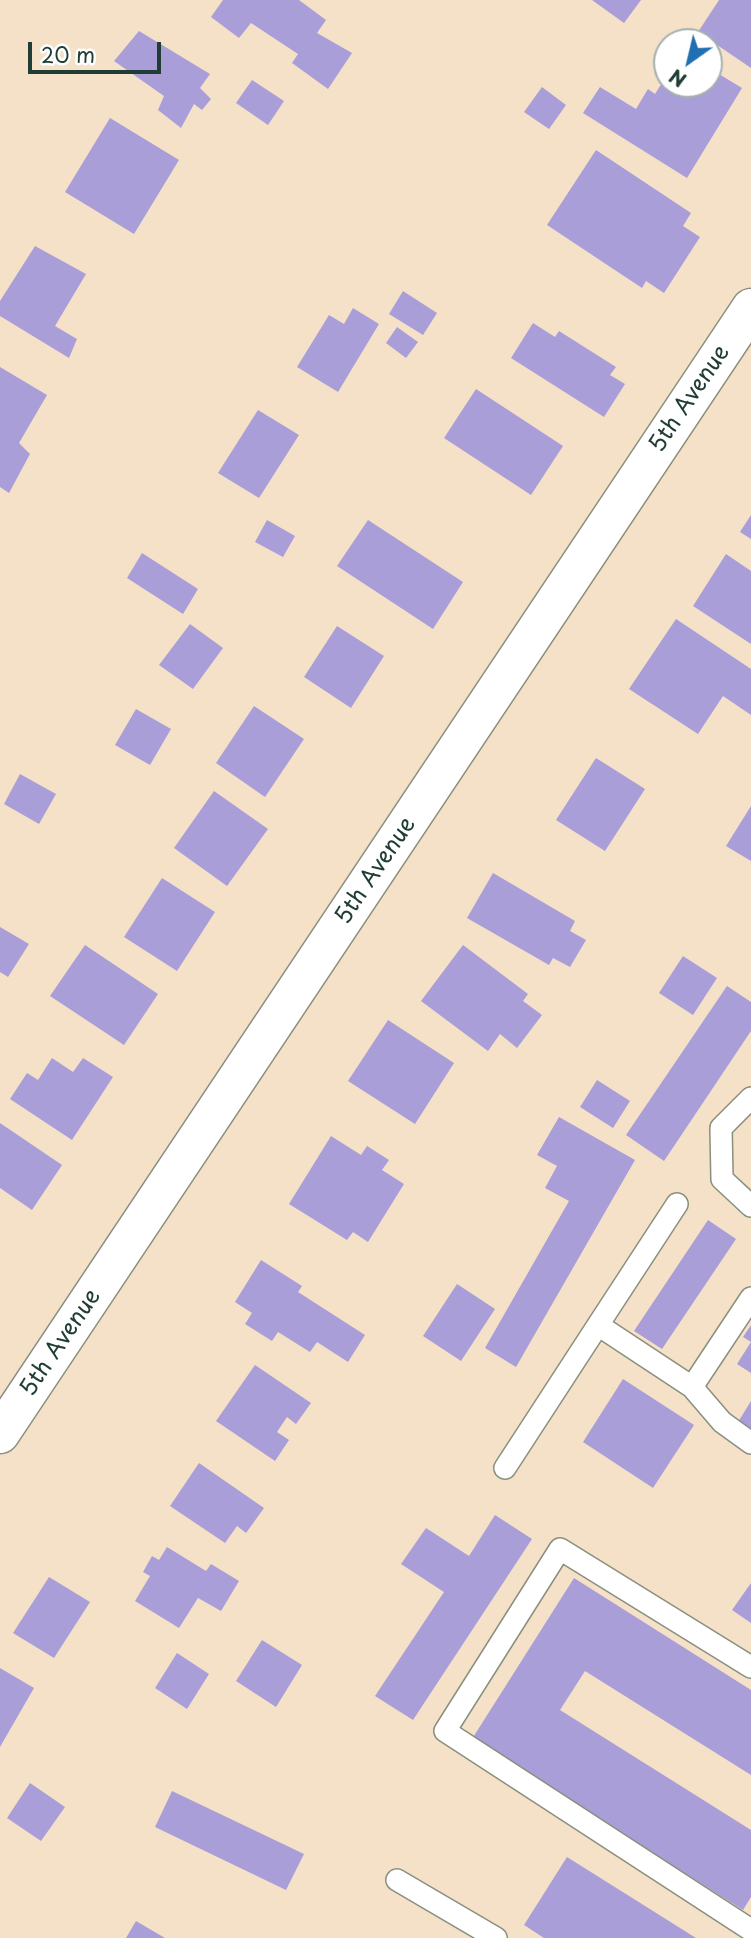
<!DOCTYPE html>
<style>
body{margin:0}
#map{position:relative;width:751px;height:1938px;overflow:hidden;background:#f4e1c8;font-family:"Playpen Sans",sans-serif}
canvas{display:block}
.north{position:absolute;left:653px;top:28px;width:70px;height:70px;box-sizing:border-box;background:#fff;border:2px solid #a5b1ae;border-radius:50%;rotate:214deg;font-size:19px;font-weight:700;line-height:28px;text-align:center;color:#1f3d34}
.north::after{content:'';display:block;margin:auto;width:24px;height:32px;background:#1f6fb2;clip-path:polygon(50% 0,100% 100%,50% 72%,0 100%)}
.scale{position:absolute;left:28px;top:42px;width:133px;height:32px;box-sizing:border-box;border:4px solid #1f3d34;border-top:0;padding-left:9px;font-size:21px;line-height:24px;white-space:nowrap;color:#1f3d34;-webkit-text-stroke:5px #fff;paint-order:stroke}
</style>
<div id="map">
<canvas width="751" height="1938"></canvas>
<div class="north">N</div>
<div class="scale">20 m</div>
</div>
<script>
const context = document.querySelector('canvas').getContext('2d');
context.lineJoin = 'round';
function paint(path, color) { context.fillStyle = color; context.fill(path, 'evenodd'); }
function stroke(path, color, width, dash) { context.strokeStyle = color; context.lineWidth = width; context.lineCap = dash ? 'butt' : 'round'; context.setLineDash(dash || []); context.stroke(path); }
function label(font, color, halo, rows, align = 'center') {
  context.font = font + ' "Playpen Sans",sans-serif'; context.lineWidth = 6; context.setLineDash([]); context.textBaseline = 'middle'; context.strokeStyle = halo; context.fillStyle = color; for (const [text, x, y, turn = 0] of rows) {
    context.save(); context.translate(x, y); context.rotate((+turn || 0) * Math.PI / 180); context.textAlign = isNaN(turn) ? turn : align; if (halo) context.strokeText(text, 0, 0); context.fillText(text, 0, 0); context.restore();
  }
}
const building = new Path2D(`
 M223 0H299L326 20 317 33 352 53 328 89 292 63 298 54 251 23 239 38 211 17Z
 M592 0H641L624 23Z
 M719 0H751V68L698 32Z
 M139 31 210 74 200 88 211 99 202 110 194 104 181 128 158 110 164 96 114 61Z
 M709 68 742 88 687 178 583 113 600 87 636 109 648 89 655 94 667 75V84H709Z
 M252 80 284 101 268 125 236 103Z
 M542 87 566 105 549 129 524 112Z
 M110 118 179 160 134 234 65 192Z
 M596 150 691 213 683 226 700 237 664 293 646 281 642 288 547 225Z
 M35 246 86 274 55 326 77 339 69 358 0 316V301Z
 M403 291 437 313 423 335 389 314Z
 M353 308 379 324 338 392 297 367 329 315 344 324Z
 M533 323 555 337 559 331 616 367 610 375 625 384 604 417 511 358Z
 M397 327 418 342 406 358 386 343Z
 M0 367 47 395 19 443 30 454 9 493 0 487Z
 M476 389 563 446 531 495 444 438Z
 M258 410 299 435 259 498 218 473Z
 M751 515V539L740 532Z
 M267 520 295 536 283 557 255 542Z
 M368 520 463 582 433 629 337 566Z
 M142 553 198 589 183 614 127 578Z
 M726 554 751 571V644L693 606Z
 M676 619 751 669V715L723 696 698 734 629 689Z
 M190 624 223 648 193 689 159 665Z
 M337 626 384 656 351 708 304 677Z
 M254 706 304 739 265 797 216 763Z
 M136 709 171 729 150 765 115 745Z
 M596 758 645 789 605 851 556 820Z
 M20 774 56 794 39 824 4 804Z
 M214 791 268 829 227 886 174 848Z
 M751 806V861L726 846Z
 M493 873 575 921 570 931 586 940 570 967 553 958 549 965 467 918Z
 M162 878 215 912 177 971 124 937Z
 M0 927 29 944 8 977 0 972Z
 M85 945 158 994 124 1045 50 996Z
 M463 945 528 994 523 1001 542 1015 517 1048 500 1034 488 1051 421 1001Z
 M683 956 717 978 693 1015 659 993Z
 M727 986 751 1002V1031L664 1161 626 1135Z
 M388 1020 454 1063 415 1124 348 1081Z
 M52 1058 73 1072 83 1058 113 1077 72 1140 10 1099 27 1073 38 1080Z
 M597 1080 630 1101 613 1128 580 1107Z
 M559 1117 635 1160 516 1367 485 1348 569 1201 545 1188 557 1166 537 1155Z
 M0 1123 62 1165 32 1210 0 1188Z
 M331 1136 361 1155 367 1146 389 1160 382 1170 404 1184 368 1242 353 1232 347 1240 289 1204Z
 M708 1220 736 1239 662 1349 634 1331Z
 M261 1260 302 1286 298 1292 365 1335 348 1362 317 1342 310 1352 278 1332 272 1341 245 1324 252 1313 235 1302Z
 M457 1284 495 1309 461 1361 423 1336Z
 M751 1325V1373L737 1364 751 1342 743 1337Z
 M255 1365 311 1403 296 1424 287 1417 277 1432 289 1440 275 1461 216 1421Z
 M623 1379 694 1425 653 1488 583 1442Z
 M751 1401V1437L735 1427Z
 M199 1463 264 1508 246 1533 237 1526 225 1543 170 1506Z
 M495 1515 532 1539 413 1720 375 1696 444 1592 401 1564 426 1528 469 1556Z
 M167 1547 206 1571 211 1564 239 1581 221 1611 198 1598 179 1628 135 1601 150 1576 143 1572 152 1556 159 1560Z
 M49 1577 90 1602 54 1658 13 1633Z
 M574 1578 751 1690V1775L585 1671 560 1710 751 1830V1897L743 1910 472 1739Z
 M751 1583V1623L732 1610Z
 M262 1640 302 1665 276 1707 236 1681Z
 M177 1653 209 1674 187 1709 155 1688Z
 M0 1668 34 1688 0 1747Z
 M30 1783 65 1807 41 1841 7 1818Z
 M172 1791 304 1854 286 1890 155 1827Z
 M567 1857 696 1938H544L524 1925Z
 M136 1921 165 1938H126Z`);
const service = new Path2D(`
 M751 1098 721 1128 722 1179 751 1206
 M677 1204 598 1325 692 1387 751 1298
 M692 1387 722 1422 751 1443
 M505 1468 598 1325
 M751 1667 560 1549 445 1731 751 1930
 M397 1880 496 1938`);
const minor = new Path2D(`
 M0 1434 751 308`);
const streetNames = [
 ["5th Avenue",690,399,-56],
 ["5th Avenue",376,871,-56],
 ["5th Avenue",61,1343,-56]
];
paint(building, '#a99ed8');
stroke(service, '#8a8f7e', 24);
stroke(minor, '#8a8f7e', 41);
stroke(service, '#fff', 21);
stroke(minor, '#fff', 38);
label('23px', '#1f3d34', '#fff', streetNames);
</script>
